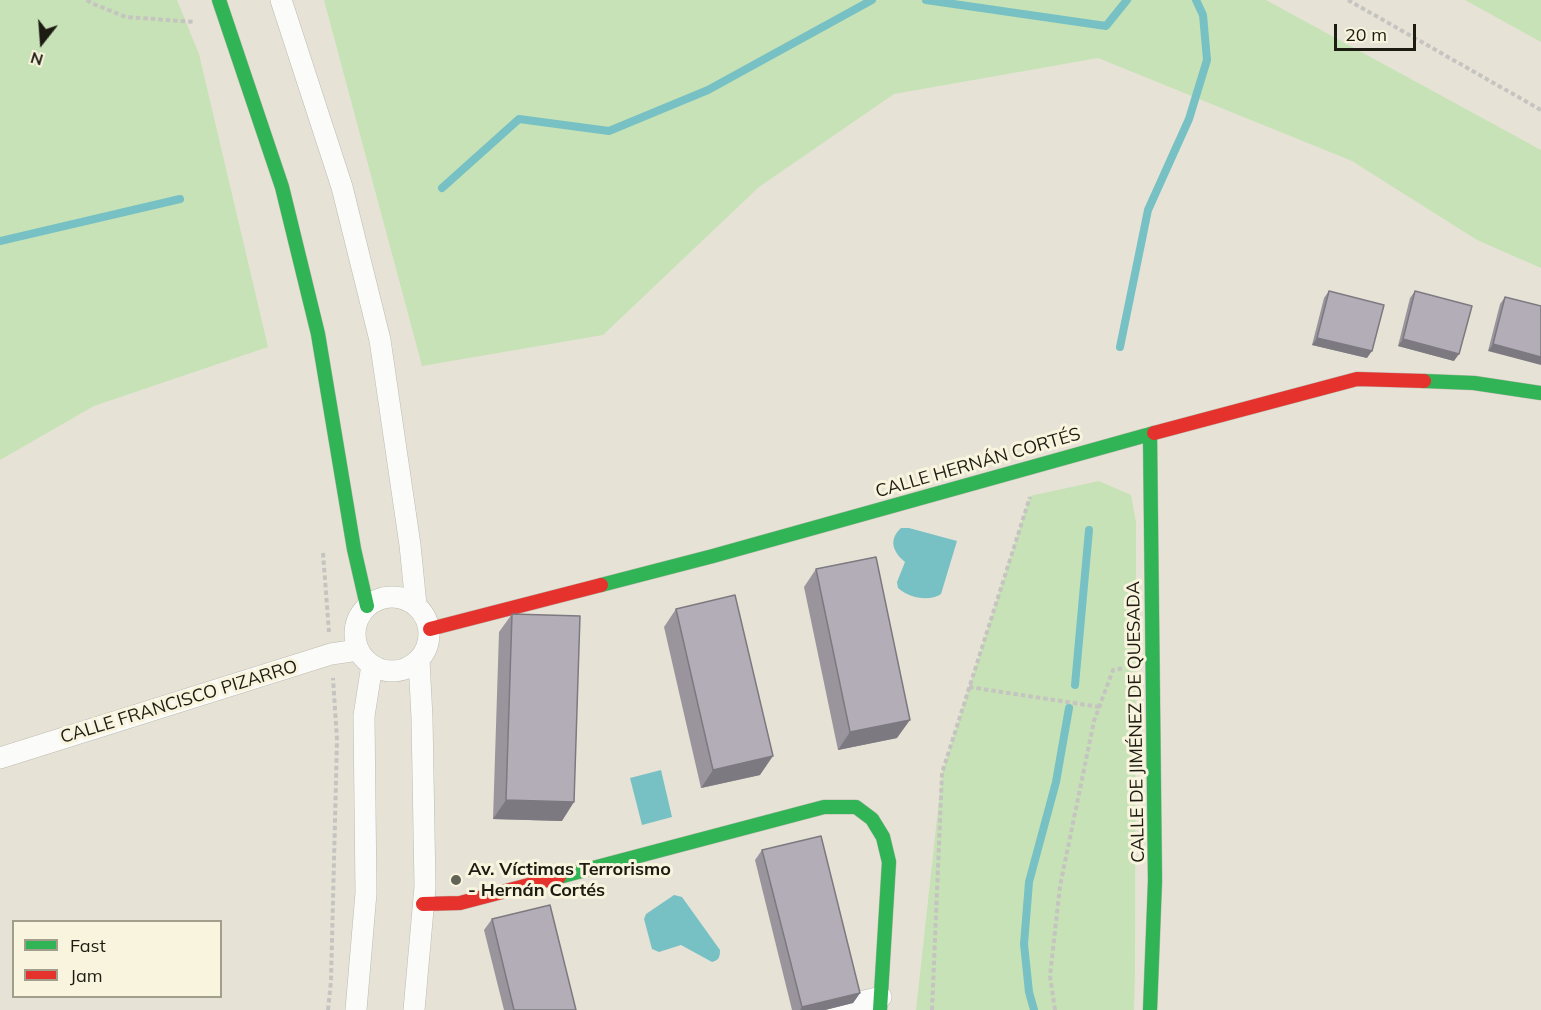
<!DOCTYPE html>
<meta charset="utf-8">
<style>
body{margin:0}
#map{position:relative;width:1541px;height:1010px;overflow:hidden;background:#e6e3d6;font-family:Mulish,sans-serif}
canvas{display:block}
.legend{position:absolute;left:12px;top:920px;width:210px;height:78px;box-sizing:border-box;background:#f9f4dd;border:2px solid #a19e8c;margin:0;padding:8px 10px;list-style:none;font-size:18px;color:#1d1c13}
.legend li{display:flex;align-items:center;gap:12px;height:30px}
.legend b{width:30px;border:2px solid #a19e8c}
.north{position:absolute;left:12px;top:12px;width:60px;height:60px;-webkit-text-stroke:4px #f9f4dd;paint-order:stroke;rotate:197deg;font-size:16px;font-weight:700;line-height:24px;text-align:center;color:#1d1c13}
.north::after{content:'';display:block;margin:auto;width:21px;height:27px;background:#1d1c13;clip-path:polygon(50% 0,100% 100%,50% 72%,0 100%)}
.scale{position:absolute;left:1334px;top:24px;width:82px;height:27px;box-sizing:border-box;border:3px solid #1d1c13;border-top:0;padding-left:8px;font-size:18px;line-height:21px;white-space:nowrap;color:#1d1c13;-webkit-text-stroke:4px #f9f4dd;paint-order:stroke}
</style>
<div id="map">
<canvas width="1541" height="1010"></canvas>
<ul class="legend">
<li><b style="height:8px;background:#30b455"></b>Fast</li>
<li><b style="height:8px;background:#e5322d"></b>Jam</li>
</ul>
<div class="north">N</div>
<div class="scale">20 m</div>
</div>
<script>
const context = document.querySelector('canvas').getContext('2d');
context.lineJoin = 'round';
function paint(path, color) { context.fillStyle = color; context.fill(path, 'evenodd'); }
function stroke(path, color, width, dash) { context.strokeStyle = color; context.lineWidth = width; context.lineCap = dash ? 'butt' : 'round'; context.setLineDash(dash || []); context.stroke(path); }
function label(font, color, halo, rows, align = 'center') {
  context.font = font + ' Mulish,sans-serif'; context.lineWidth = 6; context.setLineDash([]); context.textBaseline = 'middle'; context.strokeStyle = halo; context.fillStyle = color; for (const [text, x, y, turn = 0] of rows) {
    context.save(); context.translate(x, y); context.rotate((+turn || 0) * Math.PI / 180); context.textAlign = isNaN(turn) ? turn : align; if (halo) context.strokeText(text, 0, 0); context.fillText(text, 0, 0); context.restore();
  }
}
const green = new Path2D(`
 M0 0H177L199 54 268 347 94 406 0 460Z
 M324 0H1266L1541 150V268L1477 240 1352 161 1098 58 894 94 759 187 603 335 422 366Z
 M1465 0H1541V42Z
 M1099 481 1131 495 1136 522 1135 970 1134 1010H916L942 773 1030 496Z`);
const water = new Path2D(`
 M901 528H909L957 541 941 594C929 602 909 598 898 588L897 582 905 562C893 552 888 540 901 528Z
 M661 770 672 817 642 825 630 778Z
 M674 895 682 897 720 950C720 957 719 960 712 962L681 945 659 952 652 949 644 919 646 914Z`);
const stream = new Path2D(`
 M926 0 1106 26 1127 0
 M442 188 519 119 609 131 708 90 872 0
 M0 241 180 199
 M1120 347 1148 210 1189 119 1207 60 1203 15 1196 0
 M1075 685 1089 530
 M1034 1010 1029 992 1024 944 1029 882 1056 782 1069 708`);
const path = new Path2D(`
 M87 0 91 3 126 17 195 22
 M1348 0 1541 110
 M323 553 329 632
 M969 687 1100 707
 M328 1010 331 981 337 740 333 678
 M932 1010 942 773 1030 497
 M1055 1010 1050 976 1060 886 1094 721 1113 670 1125 668`);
const street = new Path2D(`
 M281 0 342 187 380 340 410 545 416 605
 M355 634a37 37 0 1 1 74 0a37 37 0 1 1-74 0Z
 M0 758 331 654 358 650
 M356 1010 366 893 364 716 372 665
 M414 1010 425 887 422 718 419 660
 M828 1010 881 997`);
const fast = new Path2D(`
 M219 0 282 187 318 334 354 549 367 606
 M1424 381 1474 383 1541 393
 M1150 434 1155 881 1150 1010
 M601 585 713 556 1154 433
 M559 877 824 807H856L872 819 883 837 889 862 880 1010`);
const jam = new Path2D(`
 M1154 433 1357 379 1424 381
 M430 629 601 585
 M423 904 460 903 559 877`);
const wall = new Path2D(`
 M1329 291 1367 358 1312 345 1324 298Z
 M1415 291 1454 361 1398 346 1410 298Z
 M1505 297 1541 306 1488 351 1500 304Z
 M816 569 897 738 838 750 804 587Z
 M676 609 760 775 701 788 664 627Z
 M512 614 562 821 493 819 499 632Z
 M762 850 860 993 853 1003 825 1010H792L755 860Z
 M492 919 576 1010H504L484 930Z`);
const shadedWall = new Path2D(`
 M1317 338 1372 351 1367 358 1312 345Z
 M1403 339 1459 354 1454 361 1398 346Z
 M1493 344 1541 357V365L1488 351Z
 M910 720 897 738 838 750 850 732Z
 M773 756 760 775 701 788 713 770Z
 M506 800 574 802 562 821 493 819Z
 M860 993 853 1003 825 1010H800L802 1007Z`);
const building = new Path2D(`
 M1329 291 1384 305 1372 351 1317 338Z
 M1415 291 1472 306 1459 354 1403 339Z
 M1505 297 1541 306V357L1493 344Z
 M876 557 910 720 850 732 816 569Z
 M735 595 773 756 713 770 676 609Z
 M512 614 580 616 574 802 506 800Z
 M821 836 860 993 802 1007 762 850Z
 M550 905 576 1010H514L492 919Z`);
const markers = [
 [456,880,6,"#636257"]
];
const streetNames = [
 ["CALLE HERNÁN CORTÉS",978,463,-16],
 ["CALLE FRANCISCO PIZARRO",179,702,-17],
 ["CALLE DE JIMÉNEZ DE QUESADA",1136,722,-91]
];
const poiNames = [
 ["Av. Víctimas Terrorismo",468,870],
 ["- Hernán Cortés",468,891]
];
paint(green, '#c7e2b6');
paint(water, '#77c1c4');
stroke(stream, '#77c1c4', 8);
stroke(street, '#bcbab0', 22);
stroke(fast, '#bcbab0', 15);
stroke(jam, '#bcbab0', 15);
stroke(path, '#c5c4c0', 4, [4.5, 3]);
stroke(street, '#fbfbf9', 21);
stroke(fast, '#30b455', 14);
stroke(jam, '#e5322d', 14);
paint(wall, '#9a959d');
paint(shadedWall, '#7d7980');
paint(building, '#b3adb7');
stroke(building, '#7d7980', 1.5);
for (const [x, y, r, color] of markers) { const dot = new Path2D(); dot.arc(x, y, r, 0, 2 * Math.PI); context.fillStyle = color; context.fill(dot); stroke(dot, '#f9f4dd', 2); }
label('18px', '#1d1c13', '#f9f4dd', streetNames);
label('bold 18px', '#1d1c13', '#f9f4dd', poiNames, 'left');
</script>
